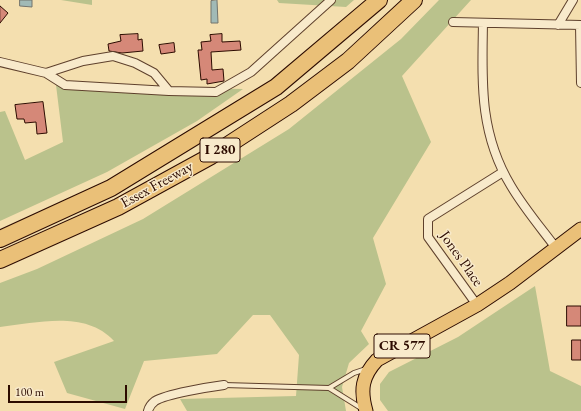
<!DOCTYPE html>
<style>
body{margin:0}
#map{position:relative;width:581px;height:411px;overflow:hidden;background:#f4dfaf;font-family:"EB Garamond",serif}
canvas{display:block}
.scale{position:absolute;left:8px;top:385px;width:119px;height:18px;box-sizing:border-box;border:2px solid #2c0b00;border-top:0;padding-left:5px;font-size:12px;line-height:14px;white-space:nowrap;color:#2c0b00;-webkit-text-stroke:3px #f8eacb;paint-order:stroke}
</style>
<div id="map">
<canvas width="581" height="411"></canvas>
<div class="scale">100 m</div>
</div>
<script>
const context = document.querySelector('canvas').getContext('2d');
context.lineJoin = 'round';
function paint(path, color) { context.fillStyle = color; context.fill(path, 'evenodd'); }
function stroke(path, color, width, dash) { context.strokeStyle = color; context.lineWidth = width; context.lineCap = dash ? 'butt' : 'round'; context.setLineDash(dash || []); context.stroke(path); }
function label(font, color, halo, rows, align = 'center') {
  context.font = font + ' "EB Garamond",serif'; context.lineWidth = 3; context.setLineDash([]); context.textBaseline = 'middle'; context.strokeStyle = halo; context.fillStyle = color; for (const [text, x, y, turn = 0] of rows) {
    context.save(); context.translate(x, y); context.rotate((+turn || 0) * Math.PI / 180); context.textAlign = isNaN(turn) ? turn : align; if (halo) context.strokeText(text, 0, 0); context.fillText(text, 0, 0); context.restore();
  }
}
const green = new Path2D(`
 M61 0H92V5Z
 M277 0H354L346 7 279 3Z
 M439 0H471L402 76 431 142 373 238 386 284 361 331 369 344 349 363 342 387 346 411H187L180 399 296 396 299 355 270 315H253L217 354 144 361 125 409 67 393 54 362 114 341C85 310 38 323 0 327V283L37 269 143 219 289 129 401 39Z
 M56 85 243 89 197 121 107 172 0 221V112L5 111 25 160 63 142Z
 M535 286 550 371 581 386V411H388L380 400V384L389 372 458 337Z`);
const water = new Path2D(`
 M20 0H32V7L20 6Z
 M217 0 218 23H211V1Z`);
const building = new Path2D(`
 M0 6 8 13 0 23Z
 M138 34V40L142 39 143 51 122 53 109 51 108 44 121 41 120 35Z
 M222 34V42L240 41 241 50 211 52 212 70 223 69 224 81 207 84V79L201 80 198 50H202L201 42 211 41 210 35Z
 M174 43 175 52 161 54 159 45Z
 M43 102 47 133 37 134 36 122 25 123 24 119H17L15 105Z
 M567 306H581V326H567Z
 M572 340H581V360H572Z`);
const lane = new Path2D(`
 M224 385 329 388 361 408
 M329 388 354 373 366 369`);
const street = new Path2D(`
 M453 22 581 25
 M483 23C482 82 479 133 511 186 524 208 541 228 556 248
 M558 25 573 0
 M580 25 581 83
 M0 62 46 73 83 61 113 56 135 63 154 73 169 91 216 92 251 72 331 0
 M46 73 65 85 169 91
 M477 305 428 237V219L503 172
 M148 411C149 407 151 404 155 401 166 394 209 387 224 385`);
const primary = new Path2D(`
 M366 411C360 390 362 376 377 360L477 305 510 283 581 229`);
const highway = new Path2D(`
 M0 239 111 188 276 87 379 0
 M0 260 118 207 211 156 291 104 348 61 414 0`);
const shields = [
 [220,150,40],
 [402,346,56]
];
const shieldNames = [
 ["I 280",220,150],
 ["CR 577",402,346]
];
const streetNames = [
 ["Essex Freeway",157,185,-29],
 ["Jones Place",461,259,55]
];
paint(green, '#bac28c');
paint(water, '#a1bab6');
stroke(water, '#72746d', 1);
paint(building, '#d58878');
stroke(building, '#2c0b00', 1);
stroke(lane, '#5e402c', 6);
stroke(street, '#5e402c', 10);
stroke(primary, '#2c0b00', 15);
stroke(highway, '#2c0b00', 18);
stroke(lane, '#f8eacb', 4);
stroke(street, '#f8eacb', 8);
stroke(primary, '#eac078', 13);
stroke(highway, '#eac078', 16);
for (const [x, y, w] of shields) { const box = new Path2D(); box.roundRect(x - w / 2, y - 12, w, 24, 3); context.fillStyle = '#f8eacb'; context.fill(box); stroke(box, '#2c0b00', 1); }
label('bold 14px', '#2c0b00', null, shieldNames);
label('15px', '#2c0b00', '#f8eacb', streetNames);
</script>
